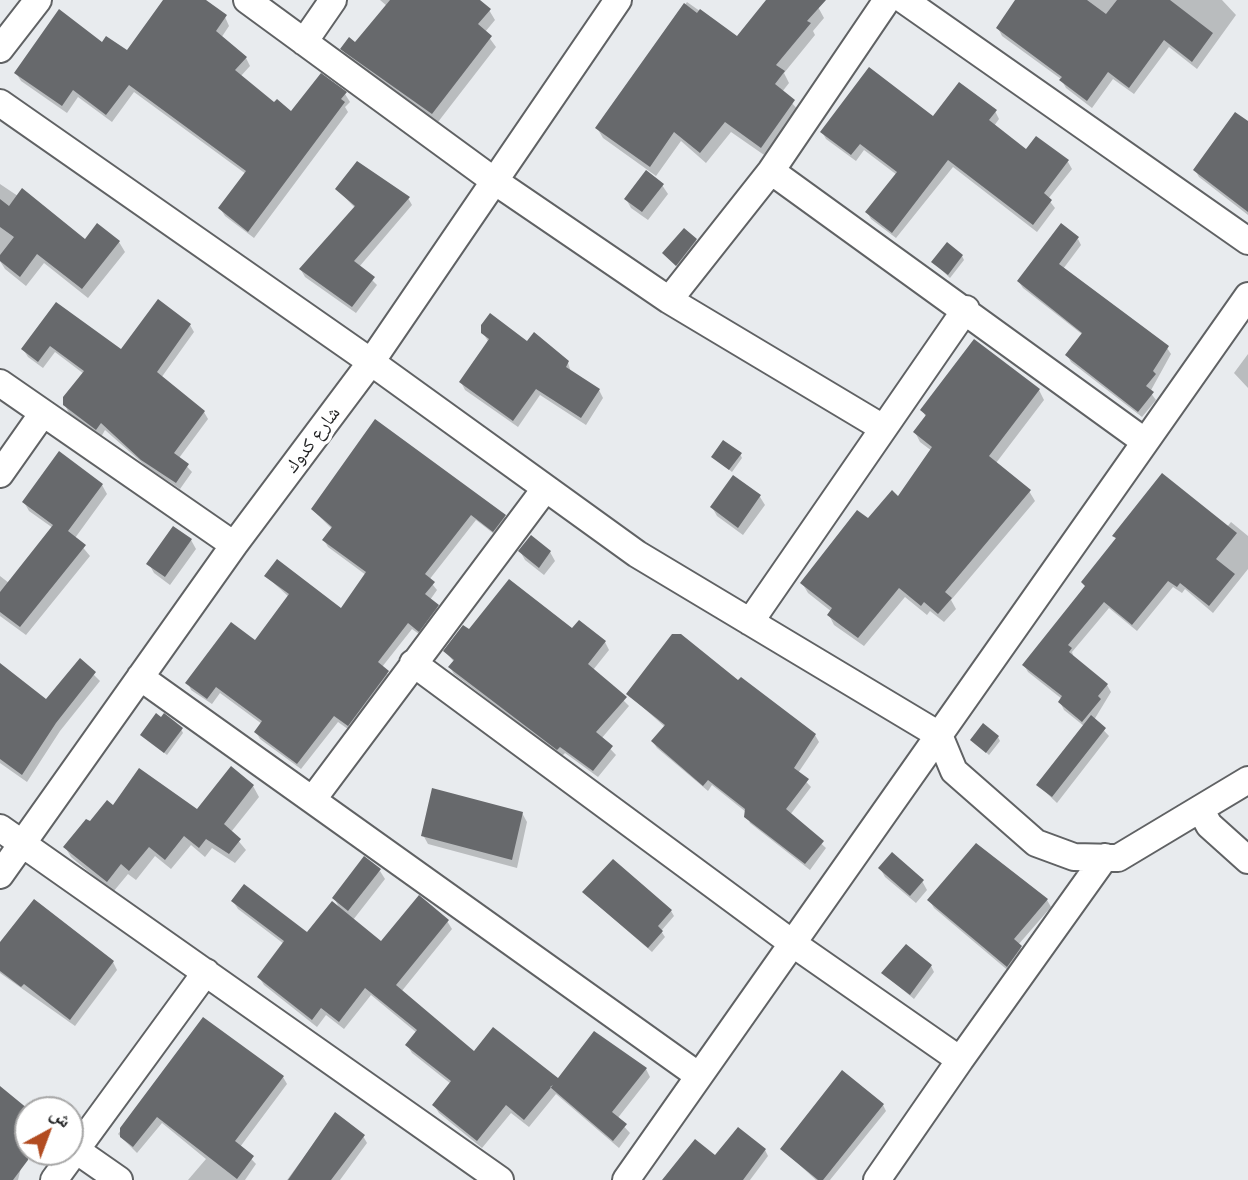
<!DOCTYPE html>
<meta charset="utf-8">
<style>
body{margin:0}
#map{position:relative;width:1248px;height:1180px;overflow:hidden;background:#e8ebee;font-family:"PT Serif","Noto Naskh Arabic",serif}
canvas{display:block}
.north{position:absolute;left:14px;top:1096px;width:70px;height:70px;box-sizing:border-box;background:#fff;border:2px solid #a7a7a7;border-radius:50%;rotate:41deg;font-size:19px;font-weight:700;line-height:28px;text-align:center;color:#222324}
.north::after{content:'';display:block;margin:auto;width:24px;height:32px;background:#b24c21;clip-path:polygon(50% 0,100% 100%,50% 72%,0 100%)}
</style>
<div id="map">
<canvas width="1248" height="1180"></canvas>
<div class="north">ش</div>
</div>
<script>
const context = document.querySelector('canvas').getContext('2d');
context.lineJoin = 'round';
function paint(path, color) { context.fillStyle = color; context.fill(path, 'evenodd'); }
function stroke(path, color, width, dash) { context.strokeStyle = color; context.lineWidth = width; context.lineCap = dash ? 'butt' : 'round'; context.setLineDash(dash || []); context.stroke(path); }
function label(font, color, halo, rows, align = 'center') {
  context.font = font + ' "PT Serif","Noto Naskh Arabic",serif'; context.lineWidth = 7; context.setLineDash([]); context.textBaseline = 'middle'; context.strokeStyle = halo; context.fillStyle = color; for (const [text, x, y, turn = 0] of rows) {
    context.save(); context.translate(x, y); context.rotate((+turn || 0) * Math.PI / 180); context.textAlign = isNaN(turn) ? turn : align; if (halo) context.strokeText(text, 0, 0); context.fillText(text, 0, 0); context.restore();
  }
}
const shadow = new Path2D(`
 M165 0H202L225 17 229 26 221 38 246 58 250 66 240 77 275 105 291 113 345 94 350 102 345 107 348 112 254 238 225 216 220 208 246 174 134 92 112 122 78 97 67 113 21 81 16 73 102 44 127 53Z
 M380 0H477L489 10 495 20 485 32 496 47 438 122 348 59 342 49 356 45 387 6Z
 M768 0H823L818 7 824 18 813 31 815 35 784 73 789 83 782 92 800 112 767 157 731 132 706 163 681 141 656 176 603 138 597 128 687 2 738 38Z
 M1018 0H1222L1236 15 1197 69 1169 47 1134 94 1113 79 1092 108 1066 88 1061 79 1002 36 998 28Z
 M995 111 999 119 994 126 1027 152 1068 162 1072 169 1048 199 1055 208 1037 232 953 167 896 238 871 219 867 212 897 175 864 150 856 161 826 139 822 132Z
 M1248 123V215L1199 177 1195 170Z
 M0 184 85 241 97 225 119 242 125 252 88 298 44 263 26 286 5 269 0 261Z
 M662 185 668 194 648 220 631 208 626 199Z
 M337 189 408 198 412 205 359 267 377 285 356 313 305 277 301 270 355 208Z
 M1078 239 1081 245 1063 269 1167 348 1171 354 1150 392 1156 400 1142 417 1071 362 1067 355 1083 335 1023 288 1019 282Z
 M696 240 698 244 679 268 664 253Z
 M962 256 964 260 950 278 933 262Z
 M56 304 122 352 190 325 194 332 161 378 204 412 208 419 179 458 192 472 180 489 147 467 105 430 101 437 69 413 65 405 84 374 55 352 43 368 28 357 23 349Z
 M483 333 528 344 568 363 571 372 599 390 603 398 586 425 540 395 518 427 465 390 461 382 488 341Z
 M1248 354V388L1234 373Z
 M1039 390 1044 400 996 463 1029 491 1035 501 951 600 956 609 944 622 930 611 927 615 905 597 864 646 834 625 829 615 832 612 808 593 802 583 868 521 899 498 932 451 920 442 915 432 926 417 922 410Z
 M375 421 504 516 508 523 498 537 476 520 429 580 437 590 430 600 441 613 423 637 412 629 382 667 392 679 352 732 338 722 301 769 260 739 256 732 262 724 220 693 212 704 191 690 188 683 255 642 289 597 266 576 341 611 366 575 328 547 324 540 332 529 313 510Z
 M740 454 742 458 732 472 713 457Z
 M733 477 760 497 765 505 743 535 717 516 712 507Z
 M102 485 107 494 75 538 90 556 26 635 0 616V576L9 583 53 528 29 511 24 502Z
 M1231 522 1248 536V569L1213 613 1185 589 1182 593 1173 587 1137 631 1109 608 1072 652 1074 658 1107 685 1111 692 1094 720 1109 736 1057 803 1038 785 1084 726 1064 710 1060 702 1062 699 1028 672 1024 665 1086 587 1117 540 1114 536 1227 527Z
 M191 540 196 549 170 585 154 573 149 564Z
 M520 551 550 552 555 561 544 575 525 560Z
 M573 630 605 642 609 650 593 670 629 706 601 739 616 755 598 777 565 753 562 756 454 674 450 667 454 662 445 651 469 632Z
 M80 661 100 681 60 731 27 782 0 763V665L46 702Z
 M738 682 815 735 819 742 798 773 811 787 790 815 826 848 810 870 750 823 746 812 712 785 708 791 657 748 653 742 665 727 628 694Z
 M181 729 183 733 167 755 142 735Z
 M998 737 1000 741 989 755 972 740Z
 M253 786 259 797 231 832 246 850 235 863 212 848 205 857 191 845 171 869 155 856 136 880 128 874 113 892 71 857 65 847 113 808 198 812Z
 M522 813 527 822 517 868 428 844 423 835Z
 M880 868 922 881 927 890 916 903 885 877Z
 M380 871 385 879 353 920 381 943 447 921 452 929 401 992 474 1053 558 1080 646 1069 650 1077 617 1119 630 1133 619 1148 556 1094 529 1127 511 1113 482 1148 439 1113 434 1105 451 1084 412 1053 407 1045 417 1033 371 995 344 1029 326 1015 317 1027 264 985 259 977 284 944 238 909 233 901 308 934 340 909 334 898Z
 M584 893 671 911 674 916 661 931 665 937 652 952Z
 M1047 900 1051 907 1018 945 1025 954 1011 973 934 908 930 901Z
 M0 948 113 962 117 970 75 1026 0 973Z
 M931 966 934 972 914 999 884 974Z
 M203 1019 283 1077 287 1084 240 1147 256 1164 245 1180H188L206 1159 162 1123 137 1153 118 1134Z
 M0 1088 28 1112V1139L18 1180H0Z
 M883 1105 886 1111 830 1180H816L782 1149Z
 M335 1115 363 1136 367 1143 340 1180H287Z
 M765 1150 768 1156 750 1180H664L715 1158Z`);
const building = new Path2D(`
 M163 0H206L227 15 216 31 247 57 235 70 274 102 277 99 291 111 321 73 347 92 341 99 345 102 248 232 218 208 246 171 129 85 106 115 73 90 62 106 14 73 59 9 102 42 106 36 127 50Z
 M390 0H480L491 9 478 24 492 36 432 114 340 49 349 37 355 42Z
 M766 0H826L807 21 811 23 776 65 785 71 775 84 795 100 761 148 725 122 700 153 674 132 650 167 595 128 684 3 697 13 700 9 737 36Z
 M1015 0H1087L1106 14 1117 0H1170L1213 33 1192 62 1164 40 1129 88 1108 72 1087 101 1059 80 1062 77 996 28Z
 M869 67 933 116 959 82 997 110 989 120 1026 149 1036 136 1069 160 1044 193 1052 200 1033 225 948 160 892 233 865 212 897 172 860 144 851 155 820 132Z
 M1235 112 1248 121V212L1193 170Z
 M357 161 410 197 354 261 375 277 352 307 299 269 355 206 335 189Z
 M646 170 664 184 642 212 624 199Z
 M22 188 85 239 97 223 120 241 82 289 37 254 20 277 0 261V255L14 237 0 227V199L9 206Z
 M1061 223 1079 237 1059 264 1169 346 1153 371 1156 374 1146 386 1154 392 1138 412 1065 355 1082 333 1017 281Z
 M684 228 697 239 676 266 662 253Z
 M947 242 963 255 948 275 931 262Z
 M158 299 191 324 157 372 205 411 174 453 189 464 176 483 141 460 101 423 96 430 63 405V397L84 371 50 346 38 362 21 349 56 302 121 349Z
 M490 313 527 341 534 332 569 361 566 367 600 389 581 418 536 389 513 421 459 382 489 339 481 333V325Z
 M974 339 1040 389 989 456 1031 490 945 592 952 598 938 614 924 602 921 606 899 588 858 638 827 615 832 608 800 583 857 510 868 518 892 490 898 496 932 447 913 432 926 415 920 410Z
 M375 419 506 515 493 532 471 515 425 574 435 582 425 594 439 605 419 632 408 623 378 662 389 671 348 726 334 716 297 764 254 732 262 721 216 687 207 699 185 683 231 622 255 640 289 594 264 576 277 559 341 608 366 572 322 540 332 527 311 509Z
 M723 440 742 453 729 470 711 457Z
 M59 451 103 484 68 531 86 545 20 627 0 612V592L53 525 22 502Z
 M1162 473 1237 533 1216 559 1235 574 1209 606 1180 583 1177 587 1168 581 1132 625 1104 602 1068 645 1072 648 1069 652 1108 684 1098 696 1101 699 1082 722 1058 702 1062 696 1022 665 1085 586 1081 582 1116 538 1112 536Z
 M733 475 761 495 738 528 710 507Z
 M173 526 192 539 165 577 146 564Z
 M531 535 551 551 539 568 518 551Z
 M509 579 572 628 579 620 606 641 588 664 627 697 596 732 613 746 593 771 560 747 557 750 448 667 454 660 443 651 463 625 469 629Z
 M672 634H681L738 680 741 677 816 734 794 768 809 779 786 809 824 841 805 864 744 817 745 809 708 780 703 786 651 741 665 725 626 694Z
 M80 658 96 672 56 723 22 775 0 759V663L46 699Z
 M156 713 161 717 164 713 183 728 164 753 140 735Z
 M1091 715 1106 728 1052 797 1036 785Z
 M983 723 999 736 986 753 970 740Z
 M231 766 254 785 224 824 241 839 229 854 206 839 199 848 184 836 165 860 149 847 129 871 121 864 107 882 63 847 86 819 90 821 107 800 113 805 139 768 197 809Z
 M432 788 523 812 512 860 421 836Z
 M976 843 1048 899 1014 939 1022 946 1007 967 927 900Z
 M892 852 924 880 910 896 878 868Z
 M364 856 381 869 348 911 332 898Z
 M613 859 672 910 658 926 663 931 648 948 582 892Z
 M244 884 307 932 332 901 381 941 419 895 449 920 396 985 474 1051 493 1027 558 1078 594 1031 647 1068 612 1112 627 1124 613 1141 550 1087 553 1085 524 1120 506 1105 477 1141 432 1105 451 1081 405 1045 417 1030 365 988 339 1022 321 1008 312 1020 257 977 284 941 231 901Z
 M34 899 114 961 70 1020 24 984 21 987 0 971V942Z
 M906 944 932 965 910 995 881 973Z
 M203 1017 284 1076 235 1141 254 1156 237 1179 157 1117 133 1147 120 1137V1128Z
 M842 1070 884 1104 823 1180H818L780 1149Z
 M0 1086 28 1109V1160L13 1180H0Z
 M335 1112 365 1135 331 1180H288Z
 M738 1127 766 1149 743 1180H662L695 1139 715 1155Z`);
const minor = new Path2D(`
 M247 0 493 180 669 300 883 428
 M904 0 1248 241
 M304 42 333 0
 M0 49 38 0
 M0 103 371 362 637 554 939 735 954 771 1036 843 1074 857 1118 858 1248 780
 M771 171 1144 441
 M669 300 771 171 887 0
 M0 383 234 545
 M0 474 43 413
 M750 622 966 309
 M413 663 792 943 960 1060 1105 857
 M140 677 699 1076
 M313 799 545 489
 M1201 810 1209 825 1248 860
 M0 828 500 1180
 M0 875 234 545 371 362 618 0
 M76 1150 119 1180
 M54 1180 206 972
 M626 1180 1248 296
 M877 1180 960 1060`);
const streetNames = [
 ["شارع كدوك",313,440,-53]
];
paint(shadow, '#0003');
paint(building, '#67696c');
stroke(minor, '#606264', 30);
stroke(minor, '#fff', 26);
label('19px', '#222324', '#fff', streetNames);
</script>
